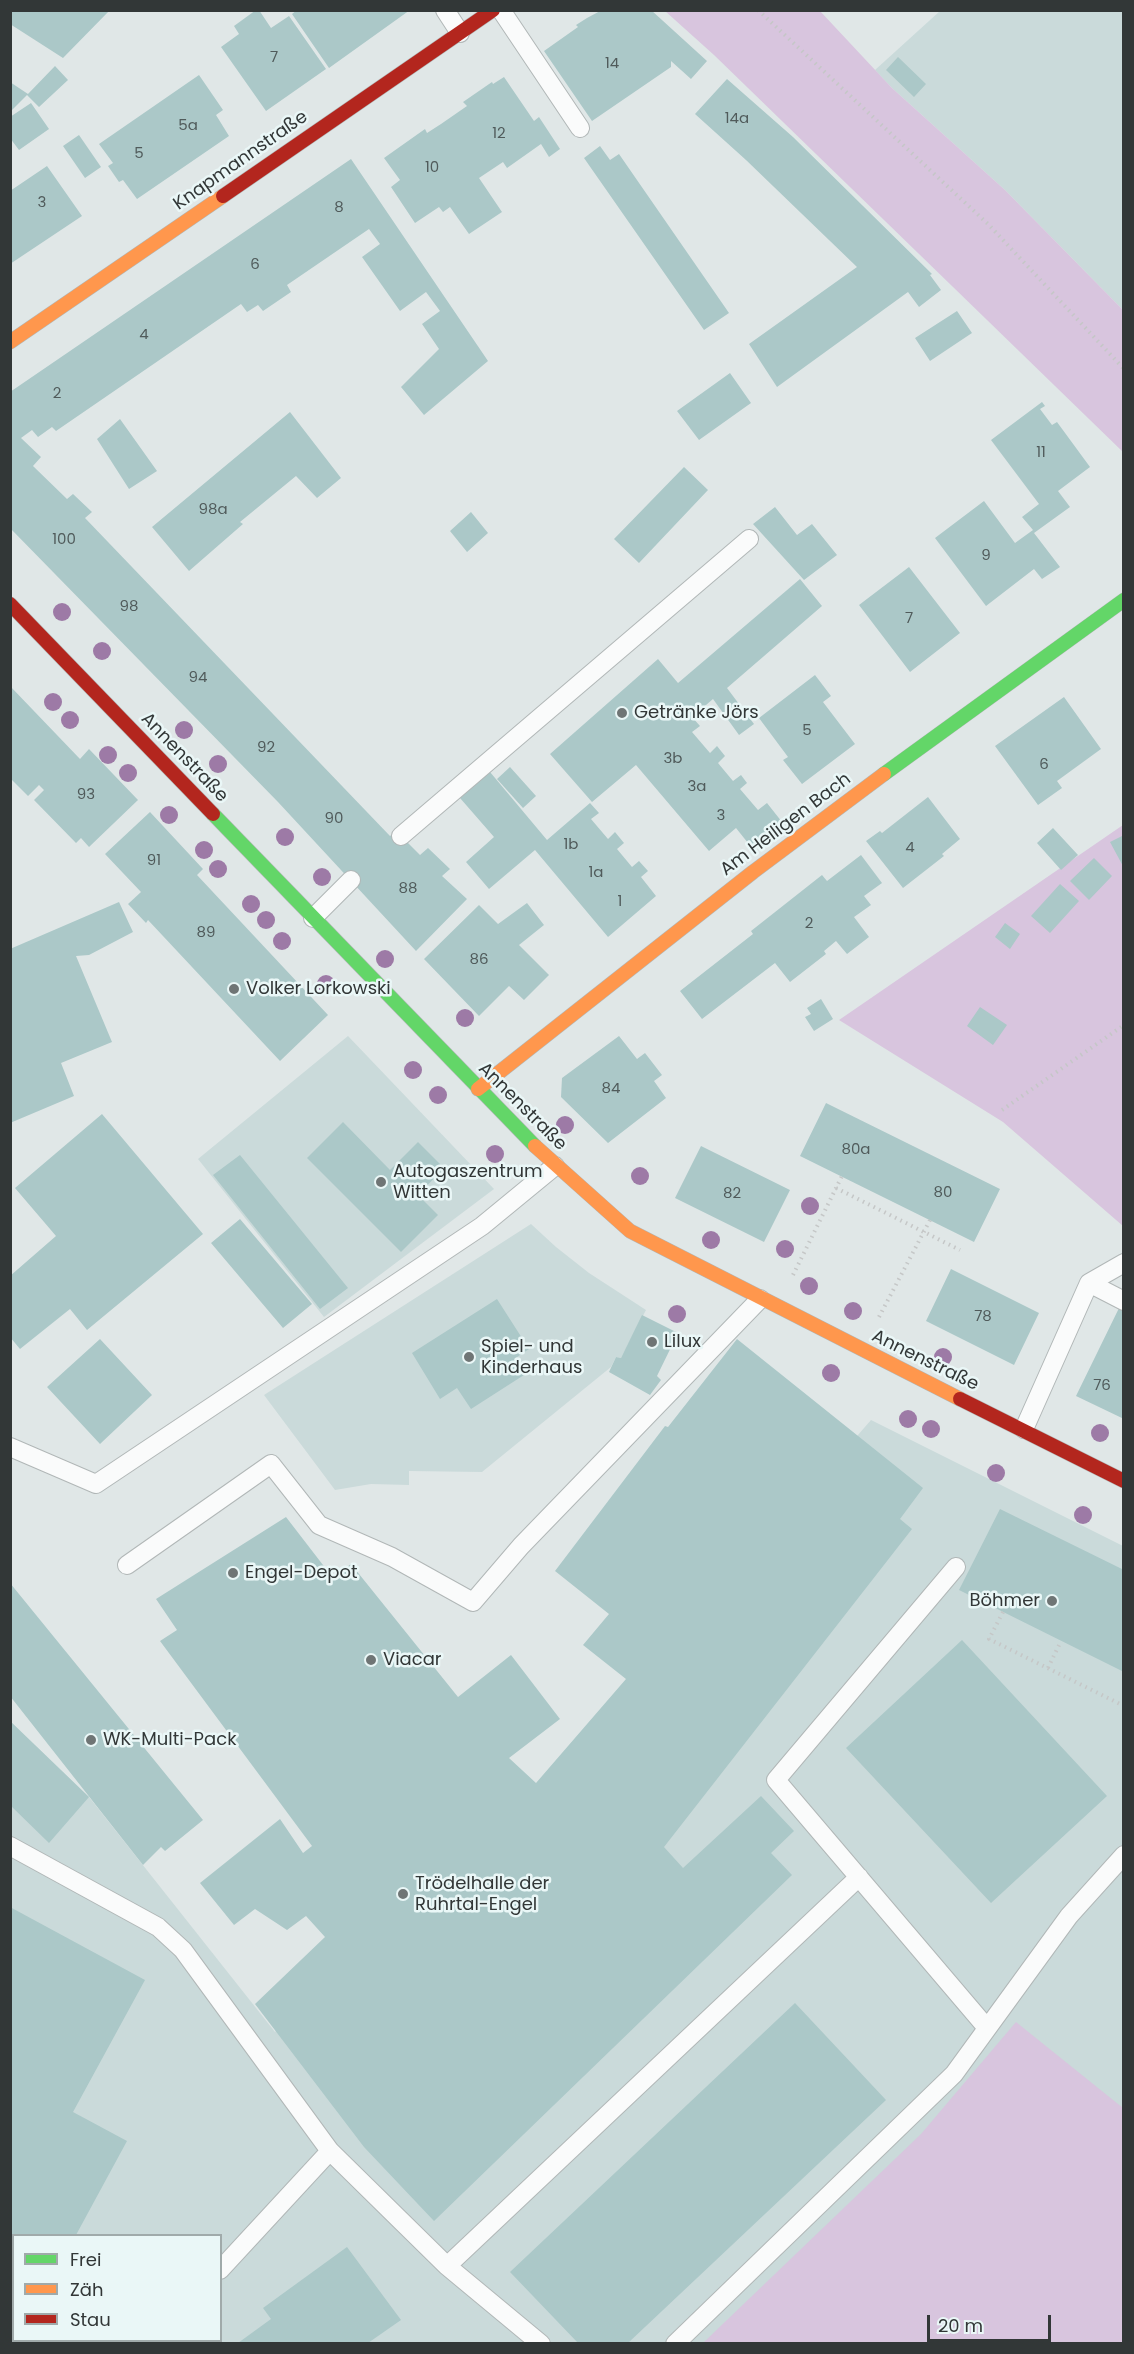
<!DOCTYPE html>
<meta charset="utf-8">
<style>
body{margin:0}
#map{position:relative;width:1134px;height:2354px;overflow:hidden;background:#e0e7e7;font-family:Poppins,sans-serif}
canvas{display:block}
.frame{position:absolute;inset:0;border:12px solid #323737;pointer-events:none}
.legend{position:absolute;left:12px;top:2234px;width:210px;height:108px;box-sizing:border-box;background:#eaf7f7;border:2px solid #a0aaaa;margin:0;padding:8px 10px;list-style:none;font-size:18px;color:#323737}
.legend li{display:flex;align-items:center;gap:12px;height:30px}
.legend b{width:30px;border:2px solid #a0aaaa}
.scale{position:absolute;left:927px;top:2315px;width:124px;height:27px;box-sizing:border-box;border:3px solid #323737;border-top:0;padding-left:8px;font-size:18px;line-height:21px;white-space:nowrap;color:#323737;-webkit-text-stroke:4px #eaf7f7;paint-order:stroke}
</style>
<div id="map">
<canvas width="1134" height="2354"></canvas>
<div class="frame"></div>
<ul class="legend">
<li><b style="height:8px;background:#63d668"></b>Frei</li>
<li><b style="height:8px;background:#ff974d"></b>Zäh</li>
<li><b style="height:8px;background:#b3261e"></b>Stau</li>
</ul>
<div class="scale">20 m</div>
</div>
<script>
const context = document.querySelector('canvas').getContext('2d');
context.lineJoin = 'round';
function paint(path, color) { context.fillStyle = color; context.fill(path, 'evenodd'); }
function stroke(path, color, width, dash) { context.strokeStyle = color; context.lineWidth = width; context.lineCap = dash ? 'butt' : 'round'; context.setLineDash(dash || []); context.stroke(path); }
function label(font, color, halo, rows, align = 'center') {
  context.font = font + ' Poppins,sans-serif'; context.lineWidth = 5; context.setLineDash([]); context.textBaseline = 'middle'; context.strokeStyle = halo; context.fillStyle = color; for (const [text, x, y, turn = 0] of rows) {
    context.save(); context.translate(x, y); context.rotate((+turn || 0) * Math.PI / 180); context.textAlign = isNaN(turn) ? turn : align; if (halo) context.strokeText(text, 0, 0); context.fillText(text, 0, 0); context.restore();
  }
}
const built = new Path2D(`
 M940 11H1123V310L1005 190 892 88 875 70Z
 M348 1036 494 1189 324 1317 198 1159Z
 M531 1224 556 1247 589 1273 646 1310 621 1358 616 1357 611 1367 482 1472 409 1471V1485L371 1484 335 1490 264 1395Z
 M871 1420 1123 1546V2275L1074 2343H11L10 1721 89 1797 275 2032 349 1960 377 1988ZM14 2236H220V2340H14Z`);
const green = new Path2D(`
 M665 11H820L892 88 1005 190 1123 310V452L714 55Z
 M1123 825V1226L1003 1122 839 1020Z
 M1016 2022 1123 2108V2343H703L921 2134Z`);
const building = new Path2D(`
 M10 10H110L63 58 10 24Z
 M256 10H259L271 28 289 16 326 69 266 111 221 47 239 34 234 26Z
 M297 10H410L329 68 292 14Z
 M602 10H651L707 61 691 79 671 61V67L592 121 544 51 578 27 576 25 587 18Z
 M898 57 926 84 914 97 886 70Z
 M55 66 68 80 39 107 27 95Z
 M199 75 223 110 216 115 229 136 137 199 123 180 119 182 108 166 113 163 99 144Z
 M504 77 534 121 539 117 560 149 549 157 541 144 507 168 503 162 479 178 502 212 469 234 450 207 443 212 439 207 415 223 391 187 400 180 384 158 425 129 427 133 441 124 467 106 463 102 492 82 493 84Z
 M727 79 793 137 932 274 930 275 941 290 919 307 908 292 777 387 749 344 857 267 746 160 695 114Z
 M10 82 28 94 10 112Z
 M31 103 49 129 19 150 10 138V117Z
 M79 135 101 167 85 178 63 146Z
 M600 146 610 160 619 154 729 313 704 330 584 158Z
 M351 159 488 361 424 415 401 387 439 349 422 324 440 311 426 292 400 311 362 257 380 244 369 229 287 285 291 292 263 311 258 305 247 312 241 304 56 431 52 427 38 437 32 430 21 438 41 457 33 466 67 499 73 494 92 512 85 518 390 836 396 831 420 855 428 848 450 869 442 876 467 899 416 951 278 802 10 528V392Z
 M47 166 82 216 10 264V191Z
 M957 311 972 333 930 361 915 338Z
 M730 373 751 403 699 440 677 411Z
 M1042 402 1045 406 1040 409 1052 425 1057 422 1090 467 1058 491 1070 507 1034 533 1060 567 1042 579 1034 569 986 606 935 538 984 501 1015 543 1033 530 1022 517 1039 504 991 440Z
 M290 412 341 478 317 498 296 476 240 522 243 524 189 571 152 527Z
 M120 419 157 471 129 489 97 439Z
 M684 467 708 490 639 563 614 539Z
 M775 507 797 535 812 524 837 555 804 580 753 524Z
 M471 512 488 533 467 552 450 531Z
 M909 567 960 633 910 672 859 605Z
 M800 579 822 606 727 688 754 724 739 735 713 699 692 717 700 726 692 732 710 753 717 746 725 756 718 763 733 781 741 775 747 783 740 789 758 810 767 803 782 822 752 848 736 828 709 851 636 765 592 802 550 754 658 659 678 683Z
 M815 675 831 696 823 702 855 744 802 784 783 760 788 757 759 718Z
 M10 686 80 759 89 749 138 800 89 847 81 838 76 843 34 800 44 790 39 785 28 796 10 778Z
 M1064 697 1101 749 1057 781 1062 788 1038 805 995 746Z
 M510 767 536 796 523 808 497 779Z
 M490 772 547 840 590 803 599 813 591 819 608 839 615 832 624 843 617 849 632 867 639 861 648 871 641 877 656 896 608 937 535 850 489 889 466 862 494 837 460 798Z
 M928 797 960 839 942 854 944 856 903 888 866 841 880 831 882 833Z
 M150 812 203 869 197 875 328 1015 280 1061 148 920 146 923 128 904 141 892 105 854Z
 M1053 828 1078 855 1061 870 1037 843Z
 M1124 835V868L1110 842Z
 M861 855 882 883 864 896 871 905 854 917 869 937 847 954 836 941 824 951 826 954 790 982 775 963 702 1019 680 991 753 934 751 931 822 875 827 881Z
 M1094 858 1112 876 1089 900 1070 881Z
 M1060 884 1079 901 1050 933 1031 916Z
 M119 902 133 932 89 955 76 956 112 1042 61 1063 74 1096 10 1123V949Z
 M527 903 544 925 519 945 549 975 524 1000 509 986 479 1016 424 959 479 905 498 924Z
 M1005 923 1020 934 1010 949 995 937Z
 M821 999 833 1019 814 1031 805 1017 811 1014 807 1008Z
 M980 1007 1007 1025 993 1045 967 1026Z
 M619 1036 637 1059 645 1053 662 1075 654 1081 666 1098 608 1143 561 1097 562 1078Z
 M826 1103 1000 1189 974 1242 800 1156Z
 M102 1114 203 1234 87 1330 70 1309 20 1349 10 1337V1276L56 1236 15 1188Z
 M343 1122 390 1170 418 1142 444 1168 418 1195 438 1215 401 1252 307 1158Z
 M701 1146 790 1190 764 1242 675 1198Z
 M240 1155 348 1288 320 1309 213 1175Z
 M240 1219 312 1304 283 1328 211 1243Z
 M951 1269 1039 1313 1014 1365 926 1321Z
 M497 1299 529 1349 514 1359 524 1375 471 1409 457 1388 440 1399 412 1353Z
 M1120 1306 1124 1307V1419L1076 1396Z
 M642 1315 678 1333 657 1376 661 1380 650 1395 609 1372 616 1357 621 1358Z
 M100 1339 152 1395 100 1444 47 1387Z
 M737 1339 923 1488 900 1519 912 1529 664 1847 683 1868 761 1796 794 1831 771 1853 792 1875 434 2221 364 2147 255 2004 325 1937 306 1916 287 1930 255 1909 234 1925 200 1883 280 1819 303 1853 312 1846 160 1641 177 1630 156 1599 286 1517 333 1578 351 1564 458 1697 511 1655 560 1719 509 1758 536 1783 626 1679 583 1645 609 1614 555 1571 665 1426 668 1427Z
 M1000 1509 1124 1570V1672L959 1590Z
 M10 1583 203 1820 165 1851 161 1847 143 1865 10 1696Z
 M962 1640 1107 1796 991 1903 846 1748Z
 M10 1721 89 1797 49 1843 10 1805Z
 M10 1907 145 1980 73 2112 127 2141 76 2235H14V2340H127L126 2343H16L10 2341Z
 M795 2003 886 2100 628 2343H578L510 2272Z
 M347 2247 401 2320 368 2343H238L271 2319 263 2308Z`);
const path = new Path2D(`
 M758 10 988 224 1124 369
 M1002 1110 1124 1025
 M836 1188 960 1250
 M793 1275 842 1176
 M879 1317 930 1220
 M1003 1612 989 1639 1124 1706
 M1048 1668 1061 1641`);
const lane = new Path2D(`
 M445 10 460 33
 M501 10 580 128
 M401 836 749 539
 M313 918 351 880
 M1089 1283 1124 1301
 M1024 1429 1089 1283 1124 1263
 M10 1447 96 1484 482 1226 555 1166
 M127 1565 271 1464 319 1525 392 1557 473 1602 521 1546 760 1299
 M956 1567 776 1780 987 2028
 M10 1846 158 1927 183 1950 330 2151
 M447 2266 859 1877
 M220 2270 330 2151 447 2266 541 2344
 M173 2344 175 2340
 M675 2344 954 2074 1069 1916 1124 1855`);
const fast = new Path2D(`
 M884 774 1124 600
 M213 814 535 1146`);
const slow = new Path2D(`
 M10 342 223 196
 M478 1089 753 872 884 774
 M535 1146 630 1231 960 1399`);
const jam = new Path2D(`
 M223 196 493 10
 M10 604 213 814
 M960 1399 1124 1481`);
const trees = [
 [62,612],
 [102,651],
 [53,702],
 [70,720],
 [184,730],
 [108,755],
 [218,764],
 [128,773],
 [169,815],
 [285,837],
 [204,850],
 [218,869],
 [322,877],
 [251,904],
 [266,920],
 [282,941],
 [385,959],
 [326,984],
 [465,1018],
 [413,1070],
 [438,1095],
 [565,1125],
 [495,1154],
 [640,1176],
 [810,1206],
 [711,1240],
 [785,1249],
 [809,1286],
 [853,1311],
 [677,1314],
 [943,1357],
 [831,1373],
 [908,1419],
 [931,1429],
 [1100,1433],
 [996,1473],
 [1083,1515]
];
const markers = [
 [622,713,6,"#6f7575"],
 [234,989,6,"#6f7575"],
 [381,1182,6,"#6f7575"],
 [652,1342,6,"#6f7575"],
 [469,1357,6,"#6f7575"],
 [233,1573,6,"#6f7575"],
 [1052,1601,6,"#6f7575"],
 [371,1660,6,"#6f7575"],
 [91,1740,6,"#6f7575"],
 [403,1894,6,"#6f7575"]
];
const numberNames = [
 ["7",274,58],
 ["14",612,64],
 ["14a",737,119],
 ["5a",188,126],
 ["12",499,134],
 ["5",139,154],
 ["10",432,168],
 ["3",42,203],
 ["8",339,208],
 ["6",255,265],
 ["4",144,335],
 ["2",57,394],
 ["11",1041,453],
 ["98a",213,510],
 ["100",64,540],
 ["9",986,556],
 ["98",129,607],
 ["7",909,619],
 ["94",198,678],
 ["5",807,731],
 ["92",266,748],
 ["3b",673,759],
 ["6",1044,765],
 ["3a",697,787],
 ["93",86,795],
 ["3",721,816],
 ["90",334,819],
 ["1b",571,845],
 ["4",910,848],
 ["91",154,861],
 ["1a",596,873],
 ["88",408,889],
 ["1",620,902],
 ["2",809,924],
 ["89",206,933],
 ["86",479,960],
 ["84",611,1089],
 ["80a",856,1150],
 ["80",943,1193],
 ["82",732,1194],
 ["78",983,1317],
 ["76",1102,1386]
];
const streetNames = [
 ["Knapmannstraße",241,161,-35],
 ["Annenstraße",184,758,46],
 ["Am Heiligen Bach",786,825,-37],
 ["Annenstraße",522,1107,45],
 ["Annenstraße",925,1361,26]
];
const poiNames = [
 ["Getränke Jörs",634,713],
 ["Volker Lorkowski",246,989],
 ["Autogaszentrum",393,1172],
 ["Witten",393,1193],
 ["Lilux",664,1342],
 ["Spiel- und",481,1347],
 ["Kinderhaus",481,1368],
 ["Engel-Depot",245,1573],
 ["Böhmer",1040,1601,"right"],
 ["Viacar",383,1660],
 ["WK-Multi-Pack",103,1740],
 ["Trödelhalle der",415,1884],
 ["Ruhrtal-Engel",415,1905]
];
paint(built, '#cadada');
paint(green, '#d8c5de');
paint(building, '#abc8c8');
stroke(lane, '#b1b7b7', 20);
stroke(fast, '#b1b7b7', 15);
stroke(slow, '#b1b7b7', 15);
stroke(jam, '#b1b7b7', 15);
stroke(path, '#c5c7c7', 4, [1.5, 4.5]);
stroke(lane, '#fafbfb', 18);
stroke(fast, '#63d668', 14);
stroke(slow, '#ff974d', 14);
stroke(jam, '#b3261e', 14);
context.fillStyle = '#9d7aa6';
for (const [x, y] of trees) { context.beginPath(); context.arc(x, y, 9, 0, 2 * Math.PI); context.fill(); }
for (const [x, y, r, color] of markers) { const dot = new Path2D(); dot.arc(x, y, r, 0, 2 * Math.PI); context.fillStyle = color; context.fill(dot); stroke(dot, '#eaf7f7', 2); }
label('15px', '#505b5b', null, numberNames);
label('18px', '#323737', '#eaf7f7', streetNames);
label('18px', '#323737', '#eaf7f7', poiNames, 'left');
</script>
